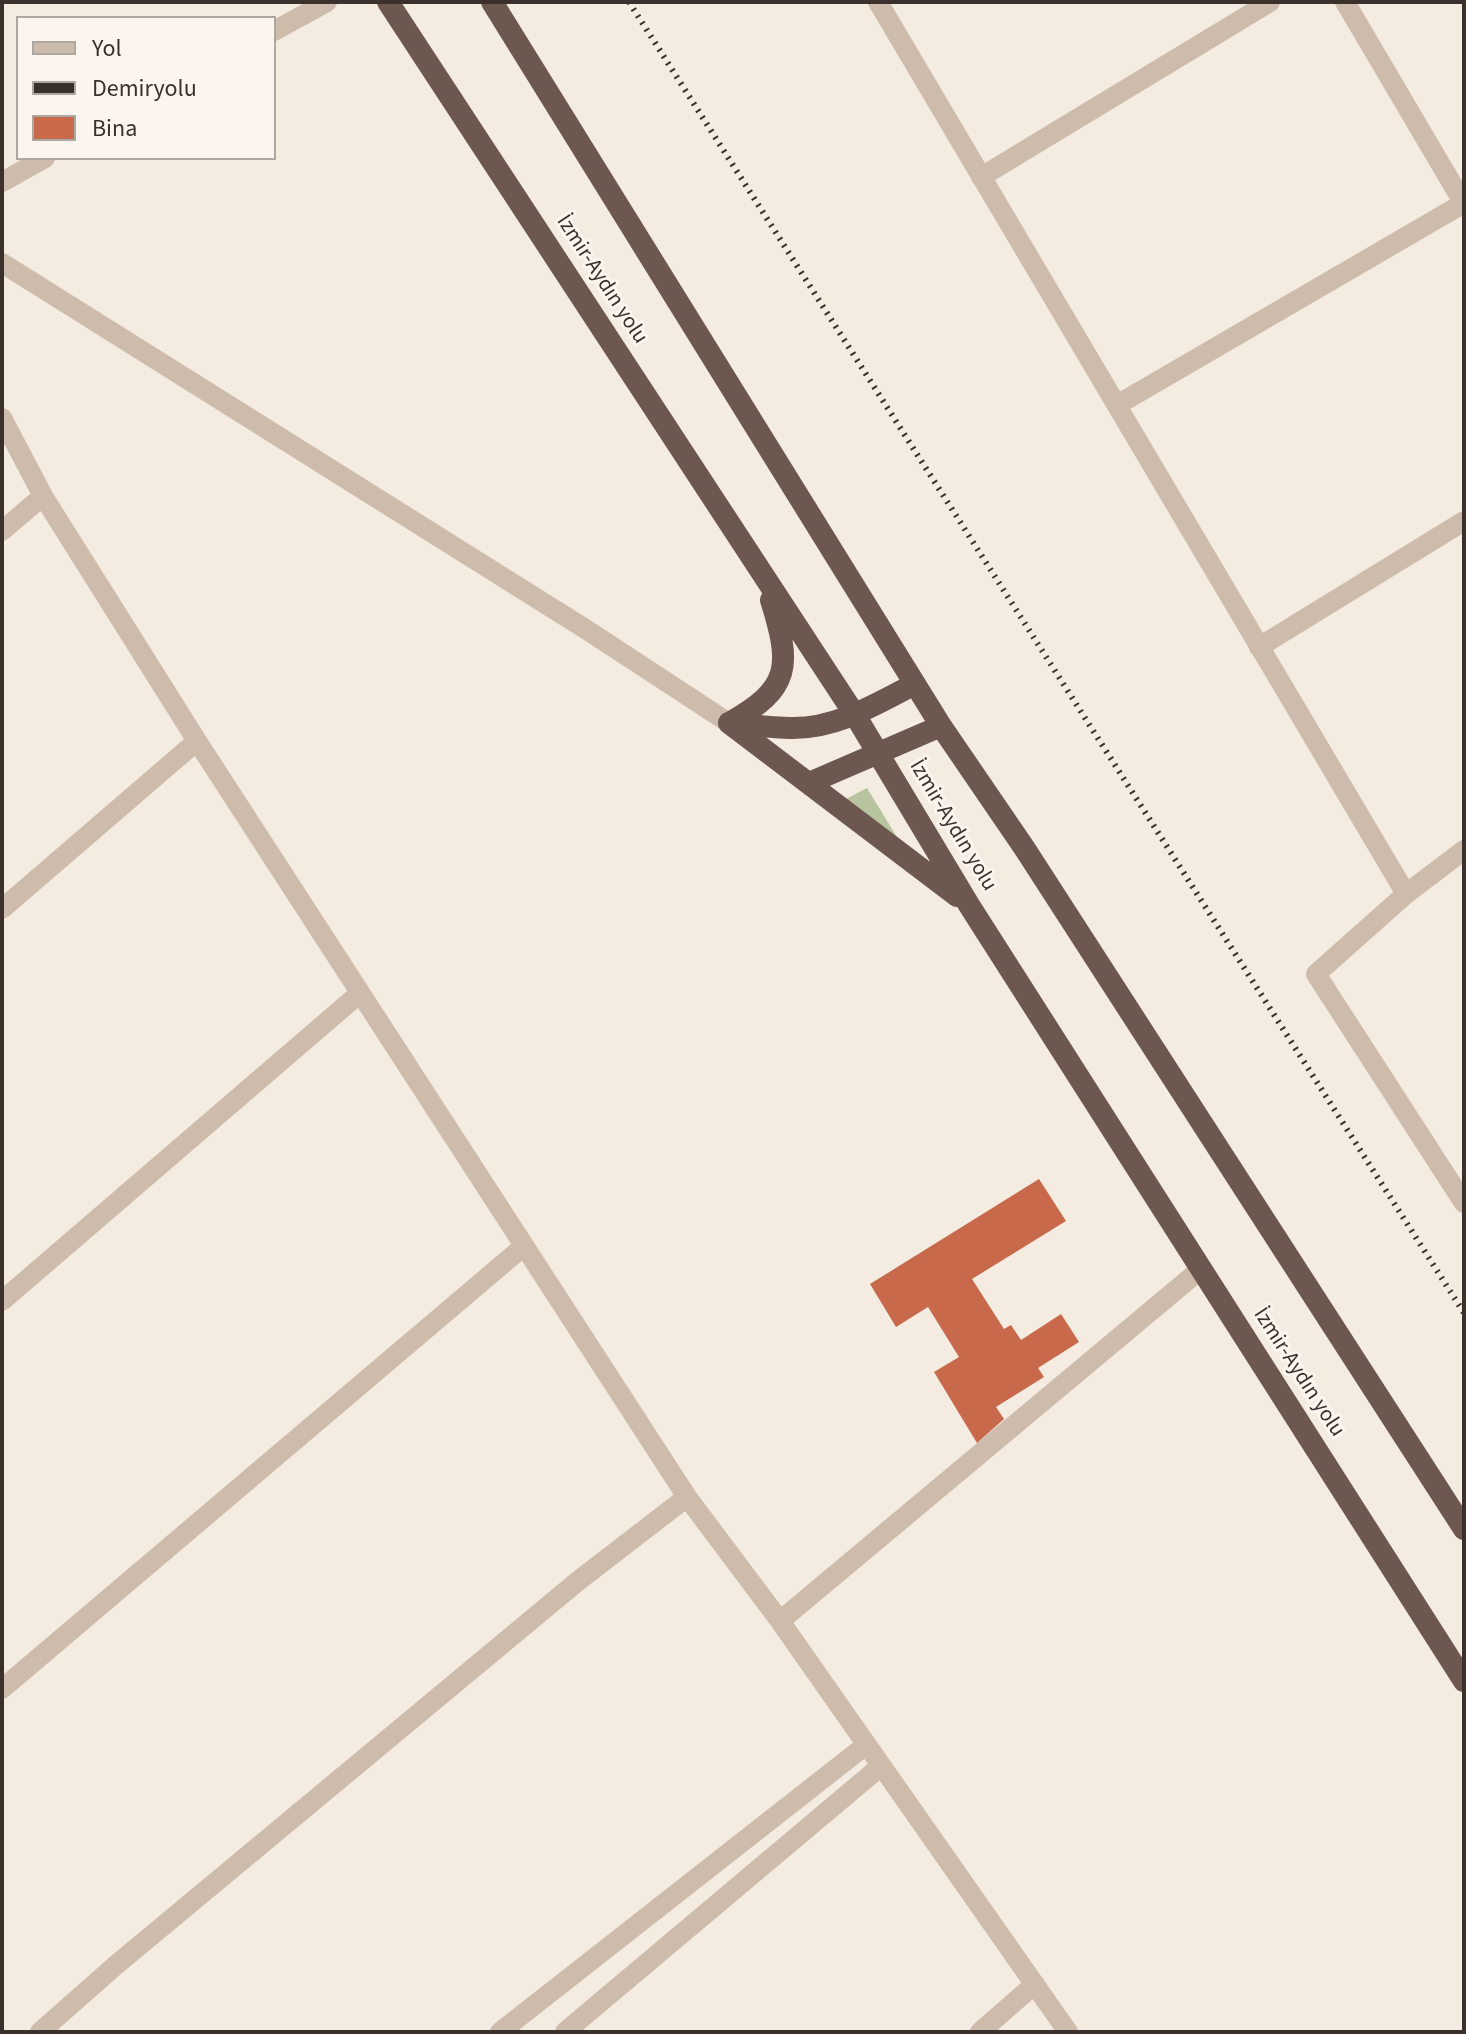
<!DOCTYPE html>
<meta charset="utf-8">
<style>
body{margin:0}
#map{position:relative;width:1466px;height:2034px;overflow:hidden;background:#f4ebe1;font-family:"Source Sans 3",sans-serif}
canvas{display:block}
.frame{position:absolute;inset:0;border:4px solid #3b302b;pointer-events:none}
.legend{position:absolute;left:16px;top:16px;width:260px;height:144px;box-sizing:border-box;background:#fbf5ee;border:2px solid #aea6a0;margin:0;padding:10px 14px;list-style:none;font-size:24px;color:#3b302b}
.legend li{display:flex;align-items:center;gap:16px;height:40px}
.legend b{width:40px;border:2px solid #aea6a0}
</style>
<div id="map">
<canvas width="1466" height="2034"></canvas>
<div class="frame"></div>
<ul class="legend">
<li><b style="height:10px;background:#cdbbac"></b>Yol</li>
<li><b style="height:10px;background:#3b302b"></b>Demiryolu</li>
<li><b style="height:22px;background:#c8694b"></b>Bina</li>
</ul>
</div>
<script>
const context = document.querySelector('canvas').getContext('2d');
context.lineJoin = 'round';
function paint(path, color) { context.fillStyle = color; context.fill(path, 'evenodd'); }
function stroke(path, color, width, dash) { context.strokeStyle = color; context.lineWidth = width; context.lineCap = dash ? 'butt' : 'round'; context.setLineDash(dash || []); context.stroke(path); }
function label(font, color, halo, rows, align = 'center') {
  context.font = font + ' "Source Sans 3",sans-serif'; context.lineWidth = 6; context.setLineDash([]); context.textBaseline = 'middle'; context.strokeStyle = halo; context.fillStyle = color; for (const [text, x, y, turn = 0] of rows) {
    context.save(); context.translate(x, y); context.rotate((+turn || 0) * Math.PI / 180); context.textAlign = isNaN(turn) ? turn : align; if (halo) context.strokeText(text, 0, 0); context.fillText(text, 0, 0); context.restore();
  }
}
const green = new Path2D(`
 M867 788 903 847 844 800Z`);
const building = new Path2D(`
 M1039 1179 1066 1221 972 1279 1004 1329 1011 1325 1021 1340 1061 1314 1079 1342 1038 1368 1044 1377 996 1407 1004 1419 977 1443 934 1372 959 1357 928 1307 896 1327 870 1284Z`);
const minor = new Path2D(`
 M878 2 1406 894 1464 850
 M1345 2 1464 204
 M274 31 327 2
 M981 177 1270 2
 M2 182 45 158
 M1117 405 1464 203
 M2 418 43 496 197 741 687 1497 780 1621 1068 2032
 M2 531 43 496
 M1259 647 1464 521
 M1406 894 1316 974 1464 1203
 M2 909 197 741
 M2 1301 360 993
 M780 1621 1201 1269
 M2 1689 524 1246
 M40 2032 116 1965 578 1581 687 1497
 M500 2032 866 1745
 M565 2032 881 1766
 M980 2032 1035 1984`);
const tertiary = new Path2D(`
 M2 263 587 630 729 723`);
const trunk = new Path2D(`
 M388 2 855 715 969 905 1464 1681
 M492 2 941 726 1025 849 1464 1529
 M729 723 957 896
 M729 723C792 688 791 665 771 600
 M730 723C751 725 772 728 793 728 838 728 876 704 915 684
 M809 783 941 726`);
const rail = new Path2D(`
 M629 2 1464 1313`);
const streetNames = [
 ["İzmir-Aydın yolu",601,280,57],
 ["İzmir-Aydın yolu",952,826,59],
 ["İzmir-Aydın yolu",1298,1373,57]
];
paint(green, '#b8c4a0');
paint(building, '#c8694b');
stroke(minor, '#cdbbac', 20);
stroke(tertiary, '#cdbbac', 20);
stroke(trunk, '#6c584f', 22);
stroke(rail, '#3b302b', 6, [2, 6]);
label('22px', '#3b302b', '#fbf5ee', streetNames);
</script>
